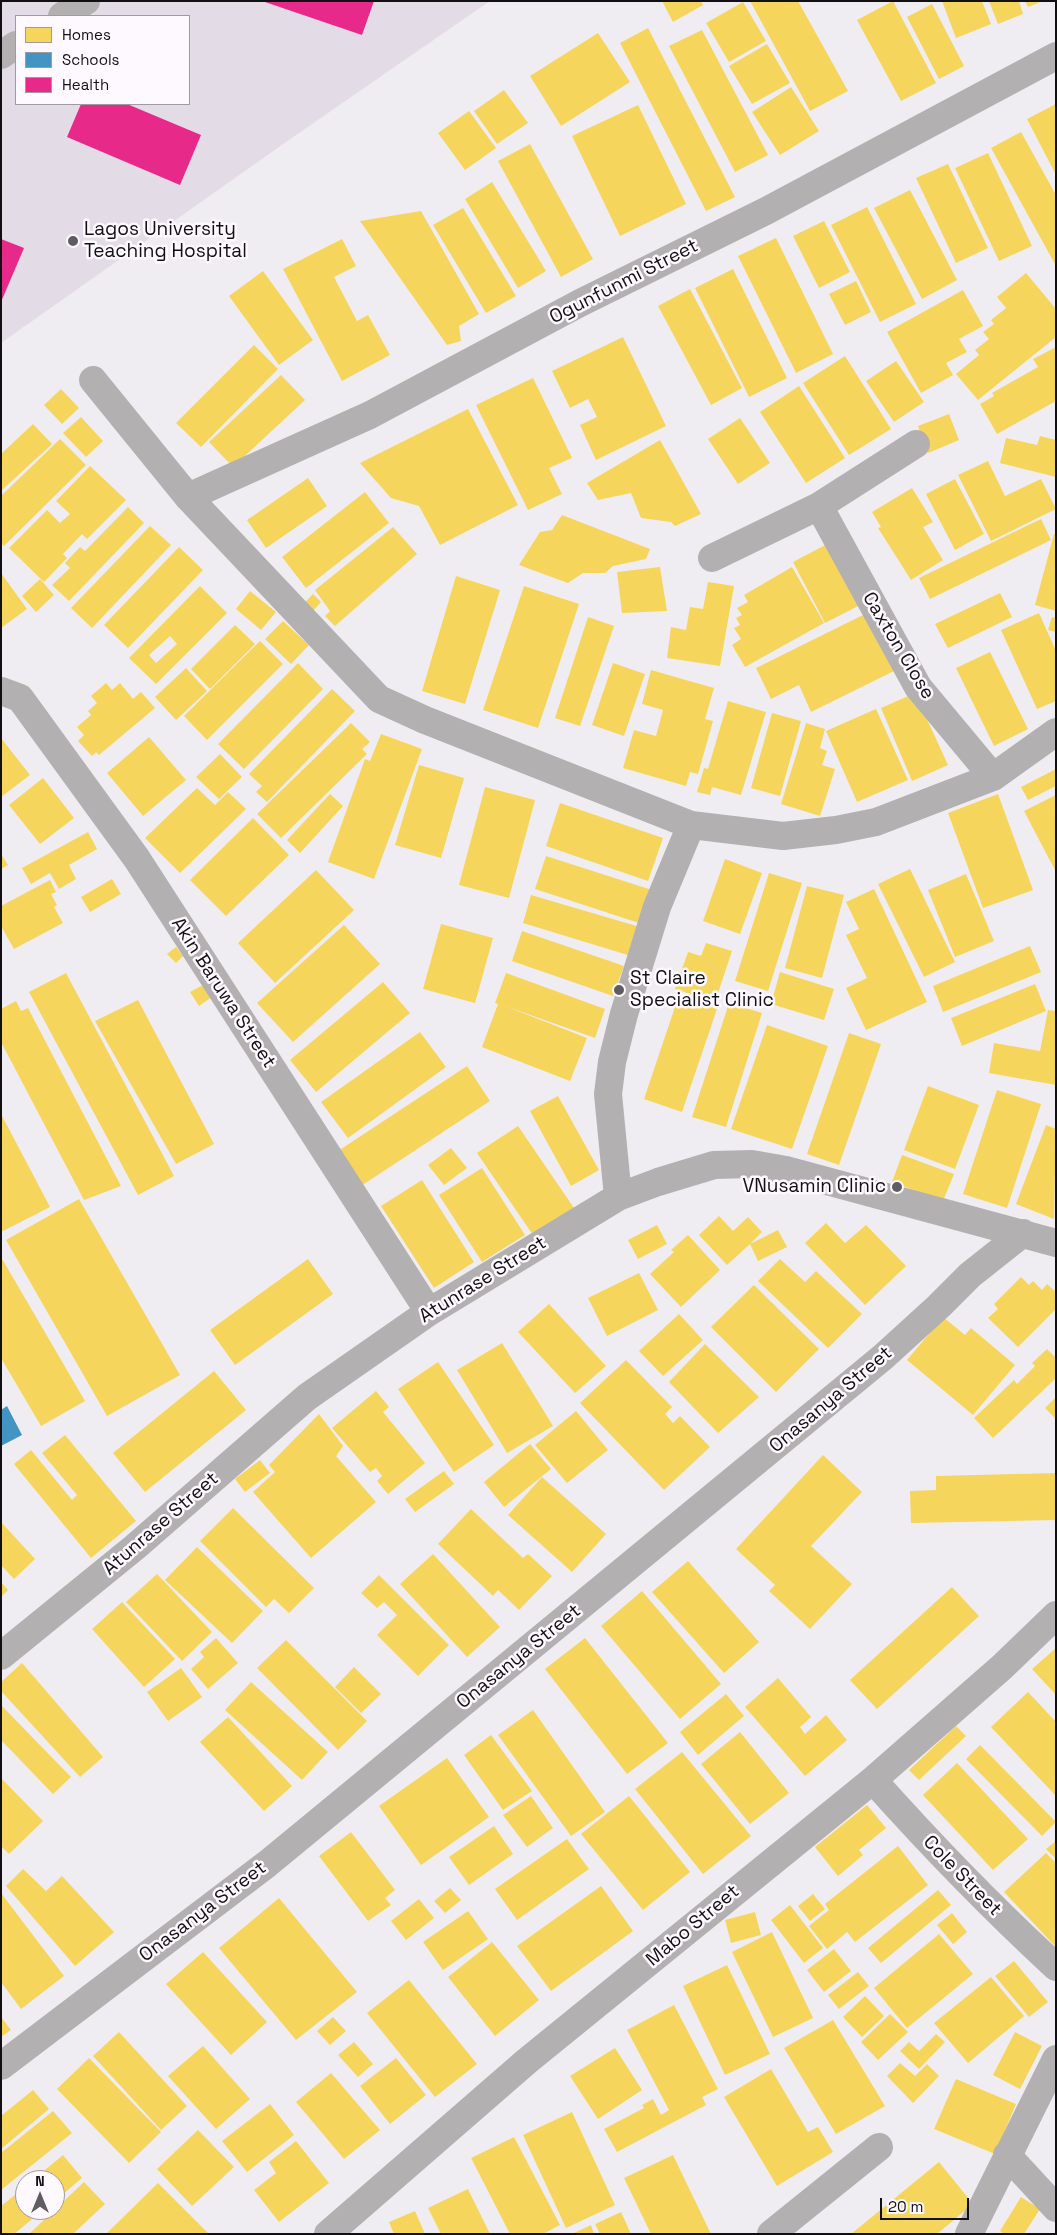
<!DOCTYPE html>
<style>
body{margin:0}
#map{position:relative;width:1057px;height:2235px;overflow:hidden;background:#f0edf2;font-family:"Space Grotesk",sans-serif}
canvas{display:block}
.frame{position:absolute;inset:0;border:2px solid #110f12;pointer-events:none}
.legend{position:absolute;left:15px;top:15px;width:175px;height:90px;box-sizing:border-box;background:#fdf9ff;border:1px solid #9f9ba0;margin:0;padding:6px 9px;list-style:none;font-size:15px;color:#110f12}
.legend li{display:flex;align-items:center;gap:10px;height:25px}
.legend b{width:25px;border:1px solid #9f9ba0}
.north{position:absolute;left:15px;top:2170px;width:50px;height:50px;box-sizing:border-box;background:#fdf9ff;border:1px solid #9f9ba0;border-radius:50%;rotate:0deg;font-size:14px;font-weight:700;line-height:20px;text-align:center;color:#110f12}
.north::after{content:'';display:block;margin:auto;width:18px;height:22px;background:#5f5d60;clip-path:polygon(50% 0,100% 100%,50% 72%,0 100%)}
.scale{position:absolute;left:880px;top:2198px;width:89px;height:22px;box-sizing:border-box;border:2px solid #110f12;border-top:0;padding-left:6px;font-size:15px;line-height:18px;white-space:nowrap;color:#110f12;-webkit-text-stroke:4px #fdf9ff;paint-order:stroke}
</style>
<div id="map">
<canvas width="1057" height="2235"></canvas>
<div class="frame"></div>
<ul class="legend">
<li><b style="height:14px;background:#f6d55c"></b>Homes</li>
<li><b style="height:14px;background:#4393c3"></b>Schools</li>
<li><b style="height:14px;background:#e7298a"></b>Health</li>
</ul>
<div class="north">N</div>
<div class="scale">20 m</div>
</div>
<script>
const context = document.querySelector('canvas').getContext('2d');
context.lineJoin = 'round';
function paint(path, color) { context.fillStyle = color; context.fill(path, 'evenodd'); }
function stroke(path, color, width, dash) { context.strokeStyle = color; context.lineWidth = width; context.lineCap = dash ? 'butt' : 'round'; context.setLineDash(dash || []); context.stroke(path); }
function label(font, color, halo, rows, align = 'center') {
  context.font = font + ' "Space Grotesk",sans-serif'; context.lineWidth = 5; context.setLineDash([]); context.textBaseline = 'middle'; context.strokeStyle = halo; context.fillStyle = color; for (const [text, x, y, turn = 0] of rows) {
    context.save(); context.translate(x, y); context.rotate((+turn || 0) * Math.PI / 180); context.textAlign = isNaN(turn) ? turn : align; if (halo) context.strokeText(text, 0, 0); context.fillText(text, 0, 0); context.restore();
  }
}
const built = new Path2D(`
 M1 1H490L289 140 1 343ZM16 16H189V104H16Z`);
const homes = new Path2D(`
 M662 1H701L703 5 673 22Z
 M750 1H798L848 91 810 111Z
 M893 1 936 83 901 101 857 20Z
 M942 1H982L991 24 956 38Z
 M989 1H1019L1023 14 998 24Z
 M1025 1H1043L1028 7Z
 M743 2 766 41 729 62 706 23Z
 M932 4 964 66 939 79 907 17Z
 M648 28 735 197 706 211 620 43Z
 M702 30 768 155 735 172 669 46Z
 M598 33 630 82 561 126 530 76Z
 M767 44 790 83 752 104 729 66Z
 M791 87 819 131 780 155 752 112Z
 M504 90 528 123 497 144 474 111Z
 M1056 104V175L1027 119Z
 M638 105 686 204 620 236 572 136Z
 M469 111 496 148 465 170 438 133Z
 M1021 132 1056 195V266L991 148Z
 M530 144 593 259 561 277 498 161Z
 M988 153 1032 246 999 261 955 168Z
 M948 164 988 248 956 263 916 178Z
 M492 182 546 271 518 288 465 199Z
 M910 190 957 280 922 299 874 208Z
 M867 207 916 304 880 322 831 225Z
 M463 208 516 296 486 313 433 225Z
 M421 211 479 314 459 326 461 341 447 345 360 221Z
 M824 221 850 272 819 288 793 236Z
 M776 238 833 354 796 373 738 256Z
 M342 239 356 266 334 277 357 321 368 315 390 355 342 381 283 269Z
 M733 269 787 378 749 397 695 288Z
 M263 271 313 340 279 365 229 296Z
 M1026 273 1056 309V337L978 400 956 374 979 355 975 350 989 339 983 332 994 324 991 320 1006 308 997 297Z
 M856 281 871 312 845 325 829 294Z
 M690 289 742 388 711 405 658 306Z
 M963 290 983 326 959 339 967 352 946 363 953 375 921 393 887 332Z
 M623 337 666 426 596 460 580 425 597 417 588 399 570 408 552 371Z
 M254 345 278 369 201 447 176 423Z
 M1056 347V401L997 434 980 404 994 396 992 393 1038 367 1033 359Z
 M845 356 891 429 849 455 803 383Z
 M896 361 924 402 894 422 866 381Z
 M281 375 305 400 233 467 209 442Z
 M533 378 572 458 549 468 562 494 528 510 476 405Z
 M799 386 845 458 806 483 760 412Z
 M61 389 79 408 62 424 44 405Z
 M468 409 518 505 440 545 419 506 391 498 360 463Z
 M949 414 959 440 928 453 918 426Z
 M81 417 103 441 86 457 63 433Z
 M740 418 770 463 738 484 708 439Z
 M33 424 52 444 1 491V454Z
 M1040 436 1056 440V477L1000 463 1006 438 1037 445Z
 M60 439 86 465 4 546 1 543V496Z
 M660 440 701 514 675 526 671 522 641 518 631 493 598 500 587 483Z
 M988 461 1005 496 1041 479 1056 509 991 541 958 475Z
 M90 466 126 500 87 539 82 534 63 554 67 558 44 582 9 548 47 510 60 523 70 514 56 501Z
 M308 478 327 506 266 548 247 520Z
 M955 479 984 534 955 550 926 494Z
 M912 488 933 522 923 527 943 560 911 580 878 528 881 527 872 512Z
 M365 492 389 523 306 588 282 557Z
 M128 507 144 523 69 601 52 585 70 568 65 563 80 547 85 551Z
 M562 515 650 549 646 559 613 566 605 573H583L568 583 519 565 540 532 552 530Z
 M1041 519 1051 540 930 599 919 578Z
 M150 526 171 545 92 628 71 608Z
 M393 527 417 554 335 626 325 616 330 611 315 590Z
 M1054 534H1056V611L1035 605Z
 M829 543 862 604 825 623 793 562Z
 M179 547 203 570 128 648 104 625Z
 M660 567 667 611 622 613 617 572Z
 M792 567 824 623 745 667 732 645 741 639 734 628 740 625 736 618 742 615 737 608 748 602 744 595Z
 M1 573 27 609 1 628Z
 M456 576 500 590 465 704 422 691Z
 M40 579 54 595 36 612 22 596Z
 M708 582 734 586 720 666 667 658 671 627 686 630 690 607 703 609Z
 M200 586 227 613 156 684 129 658ZM170 636 177 644 156 663 149 655Z
 M524 586 579 604 538 728 483 710Z
 M250 591 276 612 261 630 236 609Z
 M1000 593 1012 617 948 648 935 624Z
 M313 594 321 602 312 612 303 604Z
 M1039 613 1056 651V701L1037 709 1001 630Z
 M865 614 894 671 811 712 799 685 771 699 756 668Z
 M588 617 614 626 580 726 555 718Z
 M1052 617 1056 618V632L1048 630Z
 M283 621 309 645 291 664 265 639Z
 M235 625 255 644 210 689 191 669Z
 M260 641 283 664 207 740 184 716Z
 M990 652 1028 729 994 746 956 668Z
 M298 663 323 689 244 769 218 744Z
 M613 663 645 674 624 736 592 725Z
 M186 668 207 691 176 720 155 697Z
 M651 670 714 688 705 719 713 721 698 774 690 772 686 786 623 768 634 730 656 736 663 710 642 704Z
 M106 683 112 690 120 683 133 699 141 692 155 708 99 755 96 752 92 756 78 741 84 735 77 727 91 715 88 711 97 703 91 696Z
 M332 689 355 711 267 802 256 792 262 786 249 774Z
 M915 693 948 765 912 781 881 708Z
 M728 701 766 712 741 795 712 787 710 795 697 792 704 768 708 769Z
 M876 709 908 780 857 802 826 731Z
 M772 713 801 721 780 796 751 788Z
 M351 723 370 742 362 749 367 754 281 838 257 814Z
 M806 723 825 729 820 748 827 751 822 765 835 769 820 816 781 804Z
 M381 734 422 749 374 879 328 862 365 759 370 761Z
 M149 737 186 780 143 816 107 773Z
 M1 738 30 775 1 797Z
 M220 754 242 777 219 799 196 777Z
 M419 765 464 778 441 858 395 845Z
 M1056 769V786L1028 800 1021 787Z
 M43 778 74 818 40 844 9 805Z
 M485 787 535 800 509 898 459 885Z
 M197 788 215 805 228 792 246 809 180 873 145 838Z
 M330 794 343 806 300 853 287 840Z
 M998 794 1033 890 983 908 948 813Z
 M1056 795V872L1024 811Z
 M560 803 663 838 648 881 546 846Z
 M253 818 289 855 226 916 190 880Z
 M88 832 97 849 69 865 76 879 59 889 50 873 31 884 22 868Z
 M1 854 8 865 1 869Z
 M546 856 652 890 642 924 535 889Z
 M725 859 762 873 740 934 703 921Z
 M910 869 955 962 924 977 878 884Z
 M316 870 354 910 275 983 238 943Z
 M769 873 802 883 768 991 735 981Z
 M966 874 994 941 955 957 928 890Z
 M112 879 121 894 90 912 81 897Z
 M50 880 56 892 51 894 57 905 54 907 63 923 14 949 1 926V906Z
 M807 886 844 895 822 978 785 968Z
 M874 889 927 1002 866 1030 846 988 867 978 846 935 859 929 846 902Z
 M531 895 640 927 631 956 523 923Z
 M441 924 493 938 475 1003 423 989Z
 M344 925 380 964 293 1042 257 1003Z
 M522 931 624 966 613 996 512 961Z
 M706 943 732 951 715 1002 675 989 688 952 701 956Z
 M1030 946 1041 972 943 1012 933 986Z
 M176 947 183 956 176 963 167 954Z
 M780 972 834 989 824 1020 771 1004Z
 M66 973 174 1176 138 1195 29 992Z
 M506 973 605 1009 595 1038 505 1006 587 1038 570 1081 482 1047 498 1004 495 1003Z
 M383 982 410 1013 316 1092 290 1060Z
 M1035 984 1046 1011 962 1046 951 1018Z
 M203 985 212 997 199 1006 190 992Z
 M679 995 717 1009 682 1112 644 1099Z
 M138 1000 214 1144 176 1164 95 1021Z
 M16 1001 21 1011 28 1008 121 1186 84 1200 1 1042V1009Z
 M729 1003 762 1013 726 1127 692 1117Z
 M1048 1010 1056 1011V1085L989 1073 994 1043 1040 1051Z
 M767 1025 828 1046 792 1149 731 1129Z
 M420 1032 446 1067 348 1138 321 1102Z
 M849 1033 881 1044 839 1165 807 1154Z
 M467 1066 490 1101 361 1186 338 1151Z
 M928 1086 979 1105 955 1169 904 1150Z
 M997 1090 1041 1104 1007 1208 963 1194Z
 M558 1096 599 1170 571 1186 530 1111Z
 M1 1114 50 1207 3 1231 1 1229Z
 M1046 1125 1056 1129 1054 1219 1016 1204Z
 M518 1126 574 1208 533 1235 477 1153Z
 M451 1148 467 1168 444 1185 428 1165Z
 M902 1155 954 1174 943 1201 892 1182Z
 M482 1168 525 1235 482 1262 439 1195Z
 M422 1180 474 1262 434 1288 381 1206Z
 M79 1199 180 1375 107 1416 6 1240Z
 M719 1216 733 1231 748 1217 762 1232 750 1244 778 1230 787 1247 758 1261 750 1244 727 1265 699 1235Z
 M826 1223 845 1243 866 1225 906 1266 865 1305 805 1243Z
 M657 1225 667 1244 638 1259 628 1240Z
 M688 1235 720 1270 681 1307 650 1274 674 1252 671 1250Z
 M1 1257 85 1401 41 1426 1 1358Z
 M308 1259 333 1294 235 1365 210 1330Z
 M780 1259 805 1282 816 1271 862 1314 828 1348 758 1281Z
 M639 1273 658 1310 607 1336 588 1298Z
 M1021 1277 1029 1285 1033 1281 1042 1290 1047 1284 1056 1292V1309L1018 1347 988 1318 998 1309 994 1304Z
 M754 1285 819 1349 776 1392 711 1327Z
 M549 1304 606 1366 575 1393 518 1332Z
 M679 1314 703 1340 663 1376 639 1351Z
 M943 1317 965 1335 971 1328 1015 1365 973 1415 907 1360Z
 M502 1343 553 1426 507 1453 457 1370Z
 M705 1344 759 1397 718 1433 669 1382Z
 M1047 1349 1056 1358V1378L993 1438 974 1418 1014 1380 1017 1384 1035 1366 1032 1363Z
 M626 1360 672 1407 665 1414 673 1423 680 1416 710 1447 664 1490 580 1403Z
 M438 1362 494 1445 454 1472 398 1389Z
 M214 1371 246 1410 145 1492 113 1453Z
 M376 1391 389 1407 383 1412 425 1463 388 1494 377 1481 382 1476 376 1468 370 1472 332 1428Z
 M1056 1397V1419L1045 1408Z
 M576 1411 608 1450 567 1483 535 1445Z
 M319 1414 343 1446 336 1456 376 1502 311 1558 253 1492 275 1472 269 1465Z
 M65 1435 136 1521 91 1558 14 1464 31 1450 72 1500 77 1495 42 1453Z
 M530 1444 551 1469 504 1507 484 1482Z
 M823 1455 862 1492 811 1546 852 1584 810 1629 769 1591 775 1585 736 1549Z
 M260 1460 270 1473 245 1492 235 1479Z
 M444 1471 454 1484 415 1512 405 1499Z
 M1056 1473V1520L911 1523 910 1491 936 1490V1476Z
 M542 1477 606 1534 572 1572 508 1515Z
 M233 1508 314 1588 289 1613 274 1599 266 1607 200 1541Z
 M471 1509 523 1558 528 1554 552 1576 519 1610 498 1590 493 1596 438 1544Z
 M1 1522 35 1559 14 1579 1 1565Z
 M197 1547 263 1611 232 1643 165 1580Z
 M433 1554 500 1627 467 1657 400 1584Z
 M688 1561 759 1642 724 1673 652 1592Z
 M157 1574 212 1632 182 1661 126 1602Z
 M379 1575 449 1645 418 1676 377 1635 397 1615 384 1602 377 1608 361 1593Z
 M1 1582 8 1590 1 1597Z
 M952 1587 979 1616 877 1709 850 1680Z
 M642 1591 721 1684 680 1719 601 1626Z
 M122 1602 175 1659 144 1687 92 1629Z
 M216 1638 238 1663 208 1689 191 1669 204 1657 200 1652Z
 M585 1638 668 1743 627 1774 545 1669Z
 M286 1640 367 1721 338 1750 257 1668Z
 M1056 1648V1695L1032 1669Z
 M22 1663 103 1757 80 1777 1 1691V1682Z
 M354 1667 381 1694 361 1713 335 1687Z
 M181 1668 202 1697 168 1721 147 1692Z
 M778 1678 811 1717 800 1727 805 1734 826 1715 847 1740 805 1776 745 1707Z
 M251 1682 328 1752 302 1780 225 1710Z
 M1028 1692 1056 1722V1796L991 1727Z
 M726 1694 744 1716 698 1755 680 1732Z
 M1 1705 71 1777 53 1794 1 1740Z
 M533 1710 605 1812 571 1836 498 1735Z
 M228 1717 292 1786 264 1811 200 1742Z
 M956 1726 966 1736 919 1780 909 1770Z
 M740 1732 789 1793 750 1824 701 1764Z
 M491 1735 532 1791 503 1810 464 1755Z
 M980 1745 1056 1822 1042 1836 966 1759Z
 M682 1752 751 1836 703 1874 635 1789Z
 M447 1758 489 1817 421 1865 379 1806Z
 M957 1763 1028 1839 993 1870 923 1795Z
 M1 1778 43 1821 9 1854 1 1846Z
 M531 1796 553 1828 527 1847 503 1815Z
 M629 1796 690 1872 643 1910 581 1834Z
 M867 1805 886 1828 859 1850 863 1855 838 1876 815 1847Z
 M494 1826 513 1854 469 1885 449 1857Z
 M351 1832 395 1890 385 1898 391 1905 368 1921 319 1856Z
 M567 1839 589 1869 517 1920 495 1889Z
 M1056 1841V1859L1046 1849Z
 M898 1846 928 1885 855 1942 847 1932 827 1949 809 1926 829 1910 825 1904Z
 M1046 1853 1056 1863V1947L1004 1892Z
 M23 1869 46 1891 62 1876 114 1932 75 1966 6 1886Z
 M601 1886 633 1931 551 1991 517 1946Z
 M450 1888 461 1900 445 1913 434 1901Z
 M938 1890 951 1905 881 1963 868 1948Z
 M1 1893 64 1976 21 2009 1 1982Z
 M813 1894 825 1909 810 1921 798 1906Z
 M279 1898 357 1992 296 2040 219 1948Z
 M419 1899 434 1918 406 1940 391 1921Z
 M790 1905 823 1948 804 1963 771 1920Z
 M468 1911 488 1939 443 1970 423 1942Z
 M755 1912 761 1935 731 1943 725 1920Z
 M952 1913 967 1932 953 1944 937 1925Z
 M772 1932 813 2018 773 2037 732 1952Z
 M939 1934 973 1974 907 2028 874 1988Z
 M492 1942 539 2000 495 2036 448 1977Z
 M834 1949 851 1971 824 1992 807 1970Z
 M203 1952 267 2022 231 2055 166 1984Z
 M1014 1961 1048 2002 1029 2017 995 1976Z
 M727 1965 770 2054 725 2075 683 1986Z
 M858 1972 869 1986 839 2009 828 1995Z
 M991 1977 1024 2016 968 2063 934 2023Z
 M409 1980 477 2064 435 2097 367 2013Z
 M865 1996 884 2016 862 2037 843 2017Z
 M674 2005 718 2089 702 2097 706 2105 617 2152 604 2129 644 2108 642 2105 653 2099 661 2115 669 2110 627 2030Z
 M890 2014 908 2032 878 2060 861 2042Z
 M1 2017 11 2030 1 2037Z
 M333 2017 346 2031 330 2045 317 2031Z
 M833 2020 885 2106 836 2134 784 2048Z
 M119 2032 187 2106 161 2130 93 2056Z
 M1015 2032 1042 2046 1020 2089 993 2075Z
 M936 2034 945 2042 919 2069 900 2051 909 2042 919 2051Z
 M354 2042 373 2064 358 2077 338 2055Z
 M203 2046 250 2099 216 2129 168 2076Z
 M615 2048 642 2090 598 2119 570 2076Z
 M89 2058 161 2132 129 2163 57 2089Z
 M396 2058 426 2095 390 2124 360 2086Z
 M900 2063 915 2076 927 2064 939 2076 913 2103 887 2076Z
 M771 2069 808 2132 818 2127 833 2152 777 2186 724 2097Z
 M331 2073 380 2130 344 2159 296 2102Z
 M956 2079 1016 2104 995 2154 934 2129Z
 M33 2090 49 2109 1 2149V2116Z
 M270 2104 294 2135 247 2172 222 2141Z
 M53 2111 72 2133 1 2190V2153Z
 M572 2112 615 2205 566 2228 523 2135Z
 M198 2130 234 2167 192 2206 157 2169Z
 M514 2137 560 2225 543 2234H510L471 2158Z
 M296 2141 329 2183 279 2222 254 2190 276 2173 269 2162Z
 M63 2155 82 2178 55 2201V2180H33Z
 M673 2155 711 2234H651L624 2178Z
 M939 2162 973 2204 937 2234H851Z
 M84 2182 105 2204 73 2234H29Z
 M158 2183 209 2234H106Z
 M25 2187V2210H43L14 2234H1V2206Z
 M468 2189 490 2234H441L428 2208Z
 M1021 2197 1040 2209 1024 2234H1004L1000 2231Z
 M415 2211 425 2234H394L389 2222Z
 M621 2212 631 2234H600L595 2224Z
 M591 2225 594 2234H572Z`);
const schools = new Path2D(`
 M7 1406 22 1435 1 1446V1410Z`);
const health = new Path2D(`
 M262 1H374L362 35Z
 M81 104H127L201 135 180 185 67 137Z
 M1 239 24 248 1 302Z`);
const minor = new Path2D(`
 M62 16 86 1
 M1 55 16 45
 M93 380 188 497 379 699 425 720 691 825 783 836 836 830 876 822 993 777 1056 732
 M188 497 370 415 580 303 766 211 1056 56
 M819 506 918 687 993 777
 M712 558 819 506 916 444
 M1 691 20 698 137 859 429 1312
 M618 1197 608 1094 612 1062 624 1014 657 907 691 825
 M1 1656 135 1547 307 1397 429 1312 618 1197 658 1182 714 1165 752 1164 786 1170 1056 1243
 M873 1780C931 1845 992 1908 1056 1967
 M1 2066 267 1864 883 1357 939 1306 970 1275 1023 1233
 M1007 2155 1056 2208
 M328 2234 527 2061 873 1780 1002 1667 1056 1615
 M771 2234 879 2147
 M969 2234 1056 2059`);
const markers = [
 [73,241,6,"#5f5d60"],
 [619,990,6,"#5f5d60"],
 [897,1187,6,"#5f5d60"]
];
const poiNames = [
 ["Lagos University",84,230],
 ["Teaching Hospital",84,252],
 ["St Claire",630,979],
 ["Specialist Clinic",630,1001],
 ["VNusamin Clinic",886,1187,"right"]
];
const streetNames = [
 ["Ogunfunmi Street",624,282,-27],
 ["Caxton Close",898,646,59],
 ["Akin Baruwa Street",223,993,57],
 ["Atunrase Street",483,1280,-32],
 ["Onasanya Street",831,1400,-40],
 ["Atunrase Street",161,1524,-41],
 ["Onasanya Street",519,1657,-39],
 ["Cole Street",962,1876,46],
 ["Onasanya Street",203,1912,-37],
 ["Mabo Street",693,1926,-40]
];
paint(built, '#e3dce6');
paint(homes, '#f6d55c');
paint(schools, '#4393c3');
paint(health, '#e7298a');
stroke(minor, '#b2b0b1', 28);
for (const [x, y, r, color] of markers) { const dot = new Path2D(); dot.arc(x, y, r, 0, 2 * Math.PI); context.fillStyle = color; context.fill(dot); stroke(dot, '#fdf9ff', 2); }
label('19px', '#110f12', '#fdf9ff', poiNames, 'left');
label('19px', '#110f12', '#fdf9ff', streetNames);
</script>
